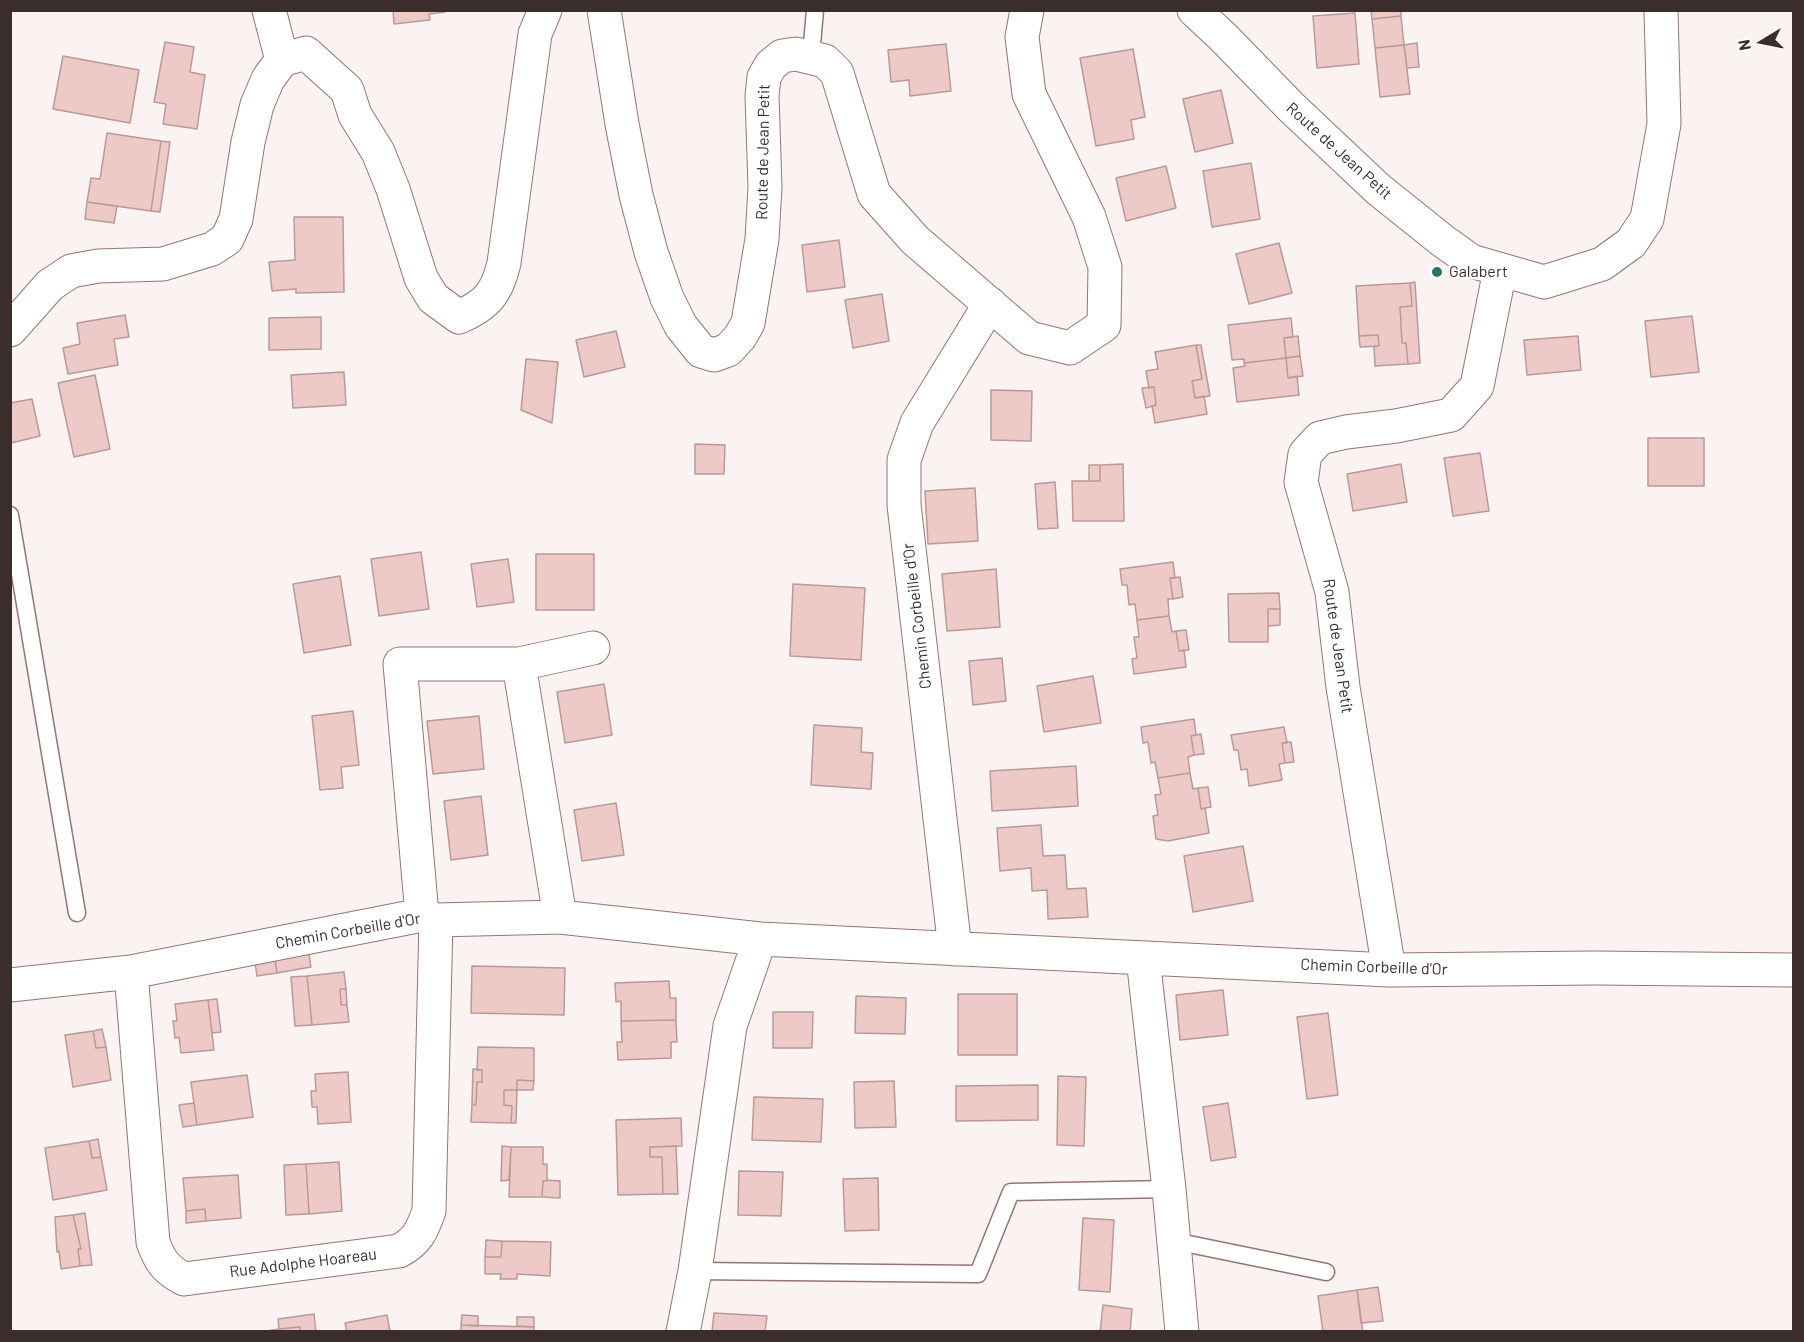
<!DOCTYPE html>
<style>
body{margin:0}
#map{position:relative;width:1804px;height:1342px;overflow:hidden;background:#faf3f2;font-family:Barlow,sans-serif}
canvas{display:block}
.frame{position:absolute;inset:0;border:12px solid #3b2d2c;pointer-events:none}
.north{position:absolute;left:1732px;top:12px;width:60px;height:60px;-webkit-text-stroke:4px #fff;paint-order:stroke;rotate:260deg;font-size:16px;font-weight:700;line-height:24px;text-align:center;color:#3b2d2c}
.north::after{content:'';display:block;margin:auto;width:21px;height:27px;background:#3b2d2c;clip-path:polygon(50% 0,100% 100%,50% 72%,0 100%)}
</style>
<div id="map">
<canvas width="1804" height="1342"></canvas>
<div class="frame"></div>
<div class="north">N</div>
</div>
<script>
const context = document.querySelector('canvas').getContext('2d');
context.lineJoin = 'round';
function paint(path, color) { context.fillStyle = color; context.fill(path, 'evenodd'); }
function stroke(path, color, width, dash) { context.strokeStyle = color; context.lineWidth = width; context.lineCap = dash ? 'butt' : 'round'; context.setLineDash(dash || []); context.stroke(path); }
function label(font, color, halo, rows, align = 'center') {
  context.font = font + ' Barlow,sans-serif'; context.lineWidth = 5; context.setLineDash([]); context.textBaseline = 'middle'; context.strokeStyle = halo; context.fillStyle = color; for (const [text, x, y, turn = 0] of rows) {
    context.save(); context.translate(x, y); context.rotate((+turn || 0) * Math.PI / 180); context.textAlign = isNaN(turn) ? turn : align; if (halo) context.strokeText(text, 0, 0); context.fillText(text, 0, 0); context.restore();
  }
}
const building = new Path2D(`
 M393 10H445V12L429 14 430 20 394 24Z
 M1371 10H1401V16L1372 19Z
 M1355 13 1359 64 1317 68 1313 16Z
 M1401 16 1404 45 1375 48 1372 19Z
 M165 42 194 47 190 72 205 75 197 129 163 124 166 104 154 102Z
 M1417 43 1419 67 1407 68 1404 45Z
 M946 44 951 91 910 96 909 80 891 82 888 50Z
 M1404 45 1410 94 1380 97 1375 48Z
 M1133 49 1145 117 1131 120 1134 139 1096 146 1080 58Z
 M63 56 139 70 130 123 53 109Z
 M1221 90 1233 143 1195 152 1183 99Z
 M107 133 161 141 151 211 87 202 91 178 100 179Z
 M161 141 170 142 160 212 151 211Z
 M1251 163 1260 219 1212 227 1203 171Z
 M1166 166 1176 208 1126 221 1116 178Z
 M87 202 117 206 114 223 85 219Z
 M294 217H343L344 292 296 293V289L272 291 269 262 295 260Z
 M839 240 845 287 807 292 802 245Z
 M1279 243 1292 293 1249 304 1236 254Z
 M1415 282 1420 363 1408 364 1406 343H1402L1400 307 1412 306 1410 283Z
 M1410 283 1412 306 1400 307 1402 343H1406L1408 364 1375 366 1374 346H1379L1378 335 1359 336 1356 286Z
 M882 294 889 341 853 348 845 300Z
 M125 315 129 337 114 339 118 365 68 374 63 348 80 344 77 323Z
 M1692 316 1699 372 1651 377 1645 321Z
 M321 317V349L269 350V318Z
 M1291 318 1293 337 1284 338 1286 358 1244 363V359L1232 360 1228 325Z
 M616 331 625 367 584 377 576 340Z
 M1378 335 1379 346 1360 347 1359 336Z
 M1298 336 1300 356 1286 358 1284 338Z
 M1578 336 1581 370 1527 375 1524 340Z
 M1196 345 1202 379 1192 381 1195 398 1204 396 1207 414 1155 423 1152 406 1156 405 1154 387 1149 388 1146 371 1158 369 1155 352Z
 M1196 345H1201L1210 396 1195 398 1192 381 1202 379Z
 M1300 356 1303 376 1288 378 1286 358Z
 M1286 358 1288 378 1297 376 1299 395 1237 402 1233 368 1245 366 1244 363Z
 M526 359 558 362 552 423 521 410Z
 M344 372 346 405 293 408 291 375Z
 M95 375 110 449 74 457 58 383Z
 M1154 387 1156 405 1146 408 1142 388Z
 M991 390 1032 391 1031 441 991 440Z
 M32 399 40 436 11 443 10 403Z
 M1648 438H1704V486H1648Z
 M695 444 725 445 724 474H695Z
 M1480 453 1489 511 1453 516 1444 458Z
 M1123 464 1124 521H1073L1072 481H1100V465Z
 M1401 464 1407 502 1353 511 1347 474Z
 M1089 465H1100V481H1089Z
 M1055 482 1058 528 1038 529 1035 484Z
 M975 488 978 541 928 544 925 491Z
 M421 552 429 609 379 616 371 559Z
 M536 554H594V610H536Z
 M508 559 514 602 477 607 471 564Z
 M1173 562 1175 578H1170L1173 599H1168L1169 616 1137 620 1135 604 1129 605 1127 585H1122L1120 569Z
 M996 569 1000 627 947 631 942 574Z
 M340 576 351 645 304 653 293 584Z
 M1180 577 1183 597 1173 599 1170 578Z
 M793 584 865 588 861 660 790 656Z
 M1279 593 1280 609H1268V642H1229L1228 594Z
 M1268 609H1280V625L1268 626Z
 M1169 616 1172 632 1176 631 1179 651 1184 650 1186 667 1134 674 1132 659 1137 658 1134 637H1139L1137 620Z
 M1186 630 1189 650 1179 651 1176 631Z
 M1002 658 1006 701 973 705 969 661Z
 M1093 676 1101 723 1044 732 1037 686Z
 M604 684 612 735 565 743 557 692Z
 M353 711 359 765 341 767 343 788 320 790 312 716Z
 M479 716 484 769 433 774 427 721Z
 M1194 719 1196 735 1191 736 1194 755 1188 757 1190 773 1158 778 1155 762 1151 763 1148 742 1143 743 1141 727Z
 M814 725 862 728 861 752 873 753 871 789 811 785Z
 M1284 727 1287 743H1282L1285 763 1279 764 1282 780 1249 786 1247 769 1241 770 1238 750H1234L1231 735Z
 M1201 734 1204 754 1194 755 1191 736Z
 M1291 742 1294 762 1285 763 1282 743Z
 M1076 766 1078 806 992 811 990 771Z
 M1190 773 1193 789 1198 788 1201 809 1205 808 1209 833 1168 841 1156 839 1153 816 1158 815 1155 795 1161 794 1158 778Z
 M1208 787 1211 807 1201 809 1198 788Z
 M481 796 488 855 451 860 444 801Z
 M616 803 624 855 582 861 574 810Z
 M1041 825 1043 856 1065 855 1067 889 1086 888 1088 917 1048 919 1047 890 1032 891 1031 868 1000 871 997 828Z
 M1243 846 1253 901 1193 912 1184 856Z
 M309 954 311 967 277 973 275 959Z
 M275 959 277 973 257 976 255 963Z
 M472 966 565 968 564 1015 471 1013Z
 M344 972 346 989H340L341 1005H347L349 1022 312 1025 307 976Z
 M307 976 312 1025 295 1026 291 977Z
 M669 981 670 998H676V1020L621 1021V1001L616 1002 615 983Z
 M340 989H346L347 1005H341Z
 M1223 990 1228 1035 1180 1040 1176 995Z
 M958 994H1017V1055H958Z
 M856 996 906 998 905 1034 855 1033Z
 M217 999 221 1032 212 1033 208 1000Z
 M208 1000 214 1050 181 1053 179 1037 175 1038 173 1021H177L175 1004Z
 M773 1012H813L812 1048H773Z
 M1328 1013 1338 1095 1307 1099 1297 1017Z
 M676 1020 677 1042H671V1058L618 1060 617 1042H622L621 1021Z
 M102 1029 106 1047 96 1048 93 1031Z
 M93 1031 96 1048 106 1047 111 1080 73 1087 65 1035Z
 M478 1047 534 1048V1081L517 1080V1090H504V1105L512 1106 511 1123 471 1122 472 1104 476 1105 477 1082H482V1070H477Z
 M473 1069 482 1070V1082H477L476 1105 472 1104Z
 M348 1072 351 1122 318 1124 317 1107H312L311 1091H316L315 1074Z
 M247 1075 253 1117 197 1125 191 1082Z
 M1058 1076 1086 1077 1084 1146 1057 1145Z
 M517 1080 534 1081 533 1090H517Z
 M894 1081 896 1127 855 1128 854 1082Z
 M1038 1085V1120L956 1121V1086Z
 M504 1090H517L516 1123H511L512 1106 504 1105Z
 M754 1097 823 1099 821 1142 752 1140Z
 M194 1103 197 1125 183 1127 179 1105Z
 M1228 1103 1236 1157 1211 1161 1203 1107Z
 M681 1118 682 1146 650 1147V1157H662L663 1194 618 1195 616 1120Z
 M98 1139 101 1157 92 1158 89 1141Z
 M89 1141 92 1158 101 1157 107 1190 53 1200 45 1148Z
 M502 1146 511 1147 509 1180 501 1181Z
 M676 1146 678 1194H663L662 1157H650V1147Z
 M511 1147H543V1164H547V1181H543L542 1197H509Z
 M339 1162 342 1211 309 1214 306 1164Z
 M306 1164 309 1214 286 1215 284 1165Z
 M739 1171 783 1172 781 1216 738 1215Z
 M238 1175 241 1218 206 1221 205 1209 186 1211 183 1178Z
 M878 1178 879 1230 845 1231 843 1179Z
 M547 1180 560 1181V1198L542 1197 543 1181H547Z
 M205 1209 206 1221 186 1223V1211Z
 M85 1213 92 1265 80 1266 78 1249H81L73 1215Z
 M73 1215 81 1249H78L80 1266 61 1269 59 1251 57 1252 55 1217Z
 M1083 1218 1114 1220 1110 1292 1079 1290Z
 M486 1240 502 1241 501 1257H485Z
 M502 1241 551 1242 550 1276 517 1274V1279H500L501 1274H485V1257H501Z
 M1378 1287 1383 1321 1361 1323 1357 1290Z
 M1357 1290 1363 1332H1323L1318 1296Z
 M1103 1305 1132 1309 1130 1332H1100Z
 M714 1313 767 1316 765 1332H712Z
 M314 1314 316 1332H300V1327L279 1329 278 1319Z
 M387 1315 390 1332H347L345 1323Z
 M462 1315 478 1316V1326L461 1325Z
 M517 1317H534V1327L517 1326Z
 M461 1325 534 1327V1332H461Z
 M300 1327V1332H260L279 1329Z`);
const service = new Path2D(`
 M811 56 815 10
 M10 515 77 913
 M1174 1241 1326 1272
 M695 1271 978 1274 1011 1192 1169 1189`);
const minor = new Path2D(`
 M269 10 282 60
 M519 664 560 917
 M422 915 400 664H519L593 648
 M955 949 904 505V460L917 423 990 304
 M1143 958 1169 1189 1182 1332
 M1389 970 1343 687 1332 592 1301 482 1305 454 1320 438 1346 432 1396 426 1451 415 1477 386 1500 270
 M131 972 153 1242C160 1261 165 1269 184 1279L399 1251C418 1241 422 1230 429 1211L436 920
 M10 985 131 972 422 915 436 920 560 917 760 939 1389 970 1595 968 1794 970
 M683 1332 695 1271 730 1026 760 939`);
const tertiary = new Path2D(`
 M604 10 622 124 636 195 651 252 667 298 681 326 701 351 714 355 728 350 740 337 748 323 762 239 765 187 762 96 764 77 771 65 782 56 796 54 825 61 837 73 874 194 915 240 1029 338 1070 348 1104 325 1105 267 1089 217 1029 94 1022 37 1027 10
 M1194 10 1224 38 1291 107 1378 189 1443 241 1471 261 1544 282 1602 264 1631 243 1647 219 1664 124 1661 10
 M10 330 50 285 71 271 98 266 163 264 212 249 227 239 236 219 248 142 257 105 268 79 282 60 306 53 347 90 355 115 378 152 393 189 421 278 433 298 459 317C487 305 497 293 504 263L535 34 545 10`);
const markers = [
 [1437,272,6,"#2c7267"]
];
const streetNames = [
 ["Route de Jean Petit",1339,151,42],
 ["Route de Jean Petit",763,152,-89],
 ["Chemin Corbeille d'Or",917,616,-97],
 ["Route de Jean Petit",1338,646,82],
 ["Chemin Corbeille d'Or",348,931,-10],
 ["Chemin Corbeille d'Or",1374,967,2],
 ["Rue Adolphe Hoareau",303,1263,-7]
];
const poiNames = [
 ["Galabert",1449,272]
];
paint(building, '#edc9c7');
stroke(building, '#bb9996', 1.5);
stroke(service, '#957572', 19);
stroke(minor, '#957572', 35);
stroke(tertiary, '#957572', 35);
stroke(service, '#fff', 16);
stroke(minor, '#fff', 33);
stroke(tertiary, '#fff', 33);
for (const [x, y, r, color] of markers) { const dot = new Path2D(); dot.arc(x, y, r, 0, 2 * Math.PI); context.fillStyle = color; context.fill(dot); stroke(dot, '#fff', 2); }
label('16px', '#3b2d2c', '#fff', streetNames);
label('16px', '#3b2d2c', '#fff', poiNames, 'left');
</script>
